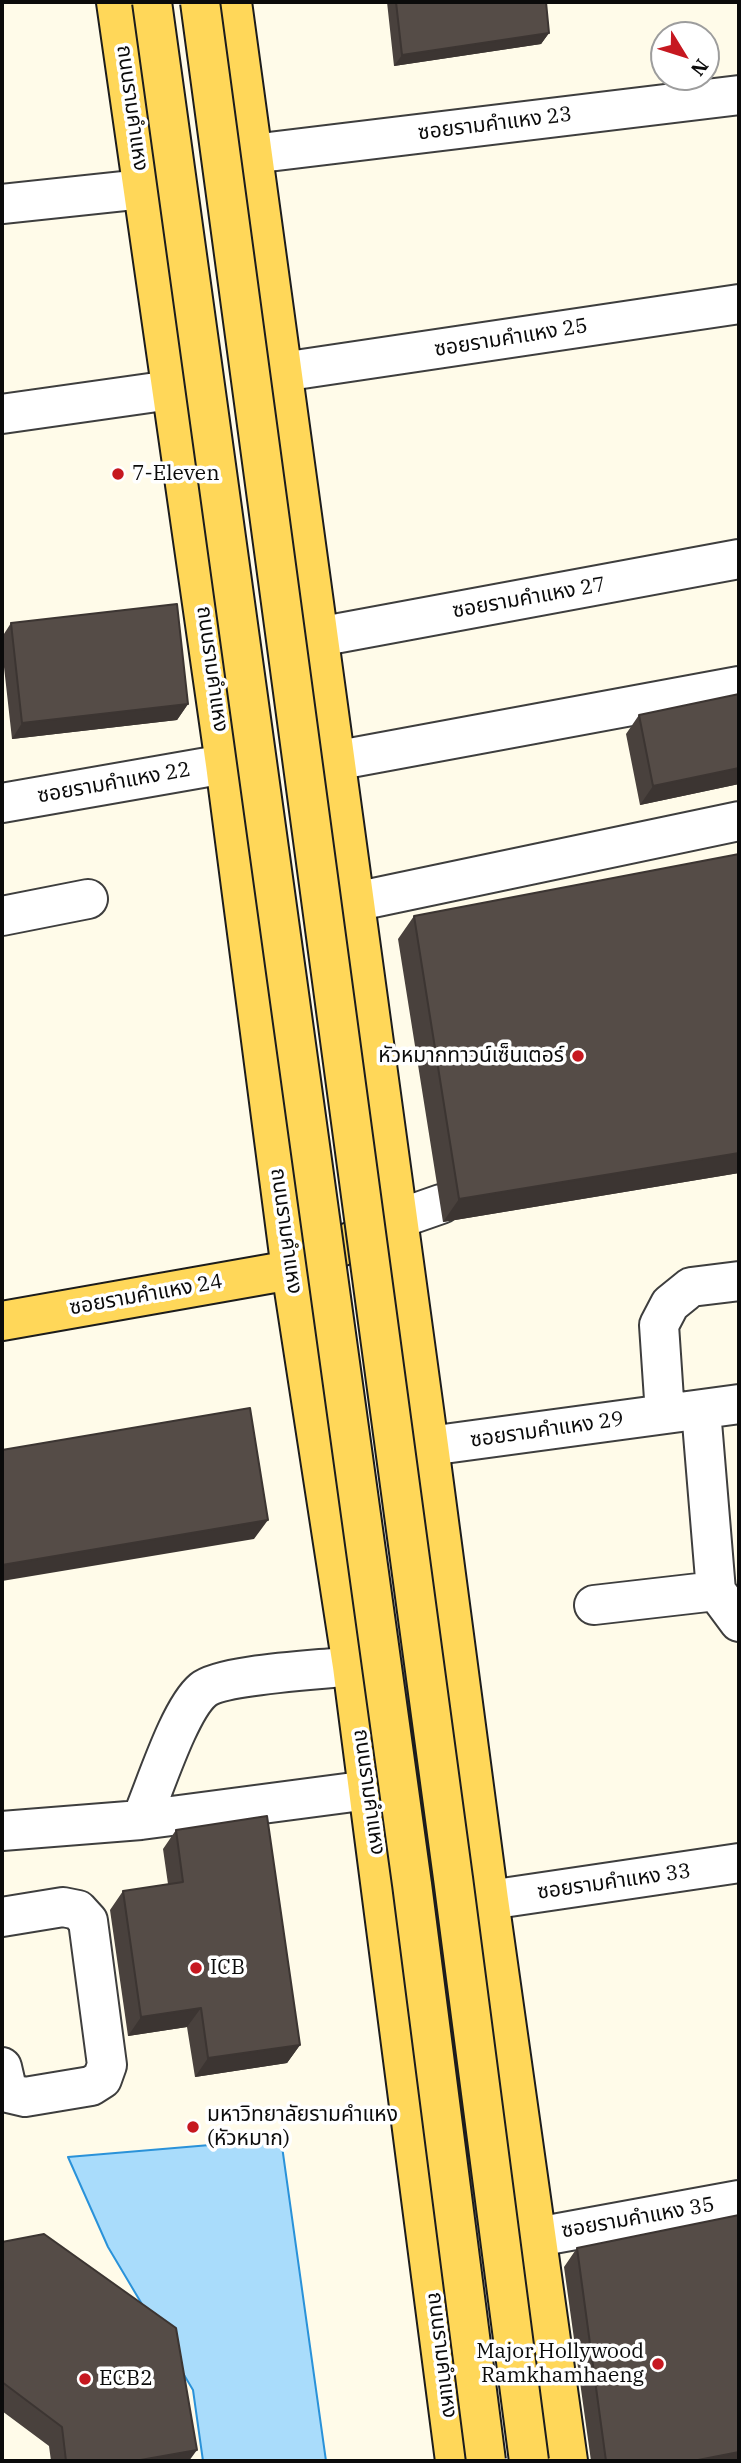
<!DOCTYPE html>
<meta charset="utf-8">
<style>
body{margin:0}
#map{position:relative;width:741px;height:2463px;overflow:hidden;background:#fffbe9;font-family:"IBM Plex Serif",serif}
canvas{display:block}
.frame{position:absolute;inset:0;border:4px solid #0b0b0b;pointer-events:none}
.north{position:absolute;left:650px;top:21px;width:70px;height:70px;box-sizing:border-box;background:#fff;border:2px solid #9d9d9d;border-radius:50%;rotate:128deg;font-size:19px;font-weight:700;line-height:28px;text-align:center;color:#0b0b0b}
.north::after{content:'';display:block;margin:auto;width:24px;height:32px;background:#c61820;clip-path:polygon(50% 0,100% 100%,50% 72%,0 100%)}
</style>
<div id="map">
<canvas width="741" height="2463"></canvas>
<div class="frame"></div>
<div class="north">N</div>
</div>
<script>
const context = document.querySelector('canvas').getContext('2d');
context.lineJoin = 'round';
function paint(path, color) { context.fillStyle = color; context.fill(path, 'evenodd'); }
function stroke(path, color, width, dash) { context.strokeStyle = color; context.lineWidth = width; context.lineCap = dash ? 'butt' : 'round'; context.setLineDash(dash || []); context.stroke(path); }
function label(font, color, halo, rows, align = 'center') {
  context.font = font + ' "IBM Plex Serif","Noto Sans Thai",serif'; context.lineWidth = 7; context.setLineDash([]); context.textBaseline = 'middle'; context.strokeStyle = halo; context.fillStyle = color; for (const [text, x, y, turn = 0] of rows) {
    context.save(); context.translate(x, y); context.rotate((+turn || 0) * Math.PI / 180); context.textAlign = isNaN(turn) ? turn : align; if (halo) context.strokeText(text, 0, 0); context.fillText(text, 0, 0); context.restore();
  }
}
const water = new Path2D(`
 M281 2139 326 2461H203L193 2390 108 2247 68 2157Z`);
const minor = new Path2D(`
 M252 154 739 95
 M2 204 143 189
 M282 372 739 304
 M2 414 171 390
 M318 637 739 559
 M334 761 739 686
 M2 803 225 764
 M354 902 739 821
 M2 916 88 899
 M398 1219 441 1204
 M701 1410 716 1591 739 1622
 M665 1414 659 1325 670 1304 691 1287 739 1281
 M429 1446 739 1404
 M594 1605 716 1591
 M141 1820C155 1788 179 1710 203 1690 222 1674 322 1670 352 1666
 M2 1831 141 1820 369 1790
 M489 1900 739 1863
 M2 1917 63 1907 78 1910 88 1921 107 2065 102 2079 91 2086 25 2097 8 2093 2 2067
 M537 2237 739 2200`);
const major = new Path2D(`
 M116 2 225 764 291 1270 352 1666 455 2461
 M232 2 429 1446 489 1900 568 2461
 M2 1321 291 1270 397 1220`);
const majorBridge = new Path2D(`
 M152 2 412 1884 486 2461
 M200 2 453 1878 529 2461`);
const wall = new Path2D(`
 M387 2H546L549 33 541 44 394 66Z
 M11 623 188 704 177 720 12 739 2 649V637Z
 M739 694V784L640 805 626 734 639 715Z
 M739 854V1173L443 1222 398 939 414 916Z
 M176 1830 300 2045 287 2063 195 2077 187 2027 128 2036 110 1910 123 1891 168 1884 163 1849Z
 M2 2242 189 2461H51L49 2446 2 2411Z
 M577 2248 739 2461H591L564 2267Z`);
const shadedWall = new Path2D(`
 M549 33 541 44 394 66 402 55Z
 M188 704 177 720 12 739 22 723Z
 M739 768V784L640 805 653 786Z
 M739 1153V1173L443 1222 459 1199Z
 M268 1520 254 1539 2 1581V1565Z
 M201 2008 187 2027 128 2036 141 2017Z
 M300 2045 287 2063 195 2077 208 2058Z
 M197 2450 189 2461H135Z
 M739 2452V2461H693Z`);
const building = new Path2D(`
 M396 2H546L549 33 402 55Z
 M177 604 188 704 22 723 11 623Z
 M739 694V768L653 786 639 715Z
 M739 854V1153L459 1199 414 916Z
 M250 1408 268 1520 2 1565V1450Z
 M267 1816 300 2045 208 2058 201 2008 141 2017 123 1891 183 1882 176 1830Z
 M739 2215V2452L693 2461H606L577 2248Z
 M44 2234 176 2328 197 2450 135 2461H66L62 2427 2 2382V2242Z`);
const markers = [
 [118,474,7,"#c61820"],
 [578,1056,7,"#c61820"],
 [196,1968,7,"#c61820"],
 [193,2127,7,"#c61820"],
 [658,2364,7,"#c61820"],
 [85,2379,7,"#c61820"]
];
const streetNames = [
 ["ถนนรามคำแหง",132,108,82],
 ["ซอยรามคำแหง 23",495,124,-7],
 ["ซอยรามคำแหง 25",511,338,-9],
 ["ซอยรามคำแหง 27",529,598,-10],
 ["ถนนรามคำแหง",212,669,82],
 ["ซอยรามคำแหง 22",114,783,-10],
 ["ถนนรามคำแหง",286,1231,82],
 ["ซอยรามคำแหง 24",146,1295,-10],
 ["ซอยรามคำแหง 29",547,1430,-8],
 ["ถนนรามคำแหง",369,1792,82],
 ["ซอยรามคำแหง 33",614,1882,-8],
 ["ซอยรามคำแหง 35",638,2218,-10],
 ["ถนนรามคำแหง",442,2355,83]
];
const poiNames = [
 ["7-Eleven",132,474],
 ["หัวหมากทาวน์เซ็นเตอร์",564,1056,"right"],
 ["ICB",210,1968],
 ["มหาวิทยาลัยรามคำแหง",207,2115],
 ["(หัวหมาก)",207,2139],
 ["Major Hollywood",644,2352,"right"],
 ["Ramkhamhaeng",644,2376,"right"],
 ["ECB2",99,2379]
];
paint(water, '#a9dcfb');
stroke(water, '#2a92d9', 2);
stroke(minor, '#3e3e3e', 42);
stroke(major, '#1c1c1c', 42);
stroke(minor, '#fff', 38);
stroke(major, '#ffd759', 38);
stroke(majorBridge, '#1c1c1c', 42, []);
stroke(majorBridge, '#ffd759', 38);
paint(wall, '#49413d');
paint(shadedWall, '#3c3532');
paint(building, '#554c47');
stroke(building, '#3c3532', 2);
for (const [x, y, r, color] of markers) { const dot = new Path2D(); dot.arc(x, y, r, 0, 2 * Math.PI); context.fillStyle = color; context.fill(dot); stroke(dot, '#fff', 2.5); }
label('21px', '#0b0b0b', '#fff', streetNames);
label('21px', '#0b0b0b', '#fff', poiNames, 'left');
</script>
